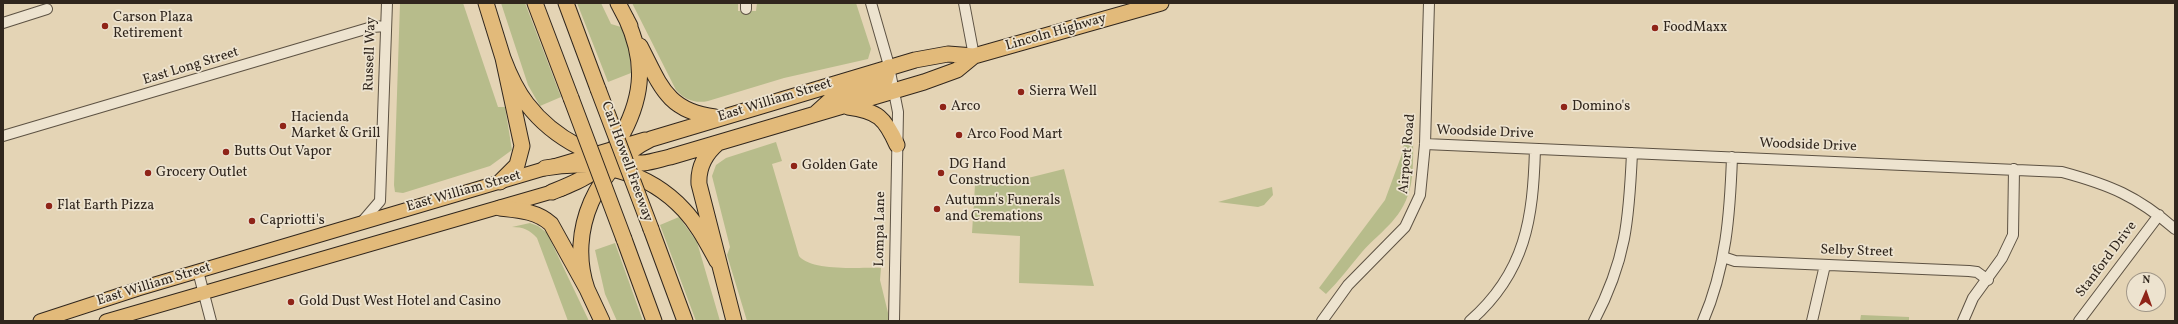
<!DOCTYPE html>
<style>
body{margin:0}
#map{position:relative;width:2178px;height:324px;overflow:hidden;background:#e4d4b5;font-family:Vollkorn,serif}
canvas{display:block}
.frame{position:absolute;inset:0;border:4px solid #30261d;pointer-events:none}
.north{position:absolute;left:2126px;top:272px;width:40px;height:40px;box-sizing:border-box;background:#ede3cf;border:1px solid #a19788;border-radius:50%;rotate:2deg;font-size:11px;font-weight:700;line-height:16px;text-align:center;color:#30261d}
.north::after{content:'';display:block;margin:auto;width:14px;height:18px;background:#8f2418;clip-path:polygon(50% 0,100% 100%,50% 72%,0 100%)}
</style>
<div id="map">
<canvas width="2178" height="324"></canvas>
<div class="frame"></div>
<div class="north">N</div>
</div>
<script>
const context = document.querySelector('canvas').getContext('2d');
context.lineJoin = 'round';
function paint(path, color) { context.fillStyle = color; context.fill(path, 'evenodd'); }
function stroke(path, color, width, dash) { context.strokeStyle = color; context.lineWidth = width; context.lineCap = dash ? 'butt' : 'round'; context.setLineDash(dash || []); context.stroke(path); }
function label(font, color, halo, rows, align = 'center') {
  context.font = font + ' Vollkorn,serif'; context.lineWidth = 3.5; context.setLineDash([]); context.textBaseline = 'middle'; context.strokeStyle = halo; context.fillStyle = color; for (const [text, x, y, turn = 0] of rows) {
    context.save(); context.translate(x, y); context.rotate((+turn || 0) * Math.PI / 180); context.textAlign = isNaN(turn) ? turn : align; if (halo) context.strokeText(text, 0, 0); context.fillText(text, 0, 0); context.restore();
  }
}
const green = new Path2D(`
 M400 3H463L498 107H505L512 150 490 166 403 193 395 192 394 185Z
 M501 3H525L561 97 540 106 528 85Z
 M577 3H601L611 24 621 27 629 49 631 73 608 82Z
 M632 3H738V11H756L757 3H856L871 49 868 59 784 78 708 101C695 104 684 99 676 90Z
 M1409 129 1413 130C1413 147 1414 167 1411 184 1404 218 1383 229 1362 252 1350 266 1339 281 1326 294L1319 288 1385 200 1403 151 1405 132Z
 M776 142 782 161 772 164 799 256C812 272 861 267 881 268L880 280 890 321H747L727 255 730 247 712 176 716 165 726 158Z
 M1064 169 1094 286 1019 283 1020 236 972 233 975 185H1000Z
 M1272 187 1273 195 1264 205 1258 207 1218 202Z
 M679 217 697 242 720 321H696L660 225Z
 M530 223 538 226 547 233 589 321H568L537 238C530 230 523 227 512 227Z
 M615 243 643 321H617L605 294 595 250Z
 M1861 315 1909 317V321H1860Z`);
const minor = new Path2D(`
 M871 3 888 62 898 112 894 321
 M964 3 974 56
 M746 9V3
 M3 23 47 9
 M3 136 372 27 386 26
 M1425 144 2062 172C2110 185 2137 196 2175 229
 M362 222 380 201 387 3
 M1723 257 1735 261 1969 271 1977 272 1988 280
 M198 271 211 321
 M1322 321 1348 285 1405 227 1420 195 1425 144 1429 3
 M1470 321C1526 272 1533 218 1535 149
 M1594 321C1626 260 1629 220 1632 153
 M1703 321C1726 268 1730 214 1732 157
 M1812 321 1825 265
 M1963 321 1973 298 2002 258 2013 235 2014 169
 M2079 321 2159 215`);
const major = new Path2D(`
 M40 321 138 289 645 139
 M106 321 562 189`);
const highway = new Path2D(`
 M486 3 503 58 522 146 517 165 500 182
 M535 3 571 98
 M566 3 598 89
 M618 3 630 26
 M640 46C660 84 666 111 715 117
 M503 58C509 74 516 90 527 104 553 138 600 164 643 163 652 162 661 159 670 157L924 82 957 70 974 56
 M848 107C878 111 885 118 897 145
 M816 113 837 94 885 80 889 67
 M718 143C705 154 698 167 699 184L734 321
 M545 168C596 159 648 171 684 210 698 225 707 243 717 261
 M552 192C567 186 583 180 596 170 608 160 616 147 623 133 644 93 645 60 626 18
 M500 208C518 210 537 211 551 224L587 289 602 321
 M651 229 685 321
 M624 239 654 321
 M587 289C567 231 597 165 651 139L915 60 948 54 974 56 1161 3`);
const highwayBridge = new Path2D(`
 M598 89 651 229
 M571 98 624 239`);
const markers = [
 [105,26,4,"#8f2418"],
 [1655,28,4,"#8f2418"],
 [1021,92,4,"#8f2418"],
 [943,107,4,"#8f2418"],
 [1564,107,4,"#8f2418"],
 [283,126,4,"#8f2418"],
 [959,135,4,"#8f2418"],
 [226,152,4,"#8f2418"],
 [794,166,4,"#8f2418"],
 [148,173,4,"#8f2418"],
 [941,173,4,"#8f2418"],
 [49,206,4,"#8f2418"],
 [937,209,4,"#8f2418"],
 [252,221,4,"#8f2418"],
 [291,302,4,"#8f2418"]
];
const poiNames = [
 ["Carson Plaza",113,18],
 ["Retirement",113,34],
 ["FoodMaxx",1663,28],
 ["Sierra Well",1029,92],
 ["Arco",951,107],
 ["Domino's",1572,107],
 ["Hacienda",291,118],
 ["Market & Grill",291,134],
 ["Arco Food Mart",967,135],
 ["Butts Out Vapor",234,152],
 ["DG Hand",949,165],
 ["Construction",949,181],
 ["Golden Gate",802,166],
 ["Grocery Outlet",156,173],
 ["Autumn's Funerals",945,201],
 ["and Cremations",945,217],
 ["Flat Earth Pizza",57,206],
 ["Capriotti's",260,221],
 ["Gold Dust West Hotel and Casino",299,302]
];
const streetNames = [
 ["Lincoln Highway",1056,33,-16],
 ["Russell Way",371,54,-88],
 ["East Long Street",191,67,-17],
 ["East William Street",775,101,-17],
 ["Woodside Drive",1485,133,2],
 ["Woodside Drive",1808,146,2],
 ["Airport Road",1408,154,-85],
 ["Carl Howell Freeway",626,162,70],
 ["East William Street",464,192,-16],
 ["Lompa Lane",881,229,-89],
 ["Selby Street",1857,252,2],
 ["Stanford Drive",2107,260,-53],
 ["East William Street",154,285,-17]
];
paint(green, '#b7bc8b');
stroke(minor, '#5d5243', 12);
stroke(major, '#30261d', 15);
stroke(highway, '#30261d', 17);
stroke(minor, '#ede3cf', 10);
stroke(major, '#e2ba7a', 13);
stroke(highway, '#e2ba7a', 15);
stroke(highwayBridge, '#30261d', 17, []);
stroke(highwayBridge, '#e2ba7a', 15);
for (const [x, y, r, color] of markers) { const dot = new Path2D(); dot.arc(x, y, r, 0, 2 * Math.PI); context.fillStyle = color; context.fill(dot); stroke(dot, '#ede3cf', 1.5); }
label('14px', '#30261d', '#ede3cf', poiNames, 'left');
label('14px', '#30261d', '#ede3cf', streetNames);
</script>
